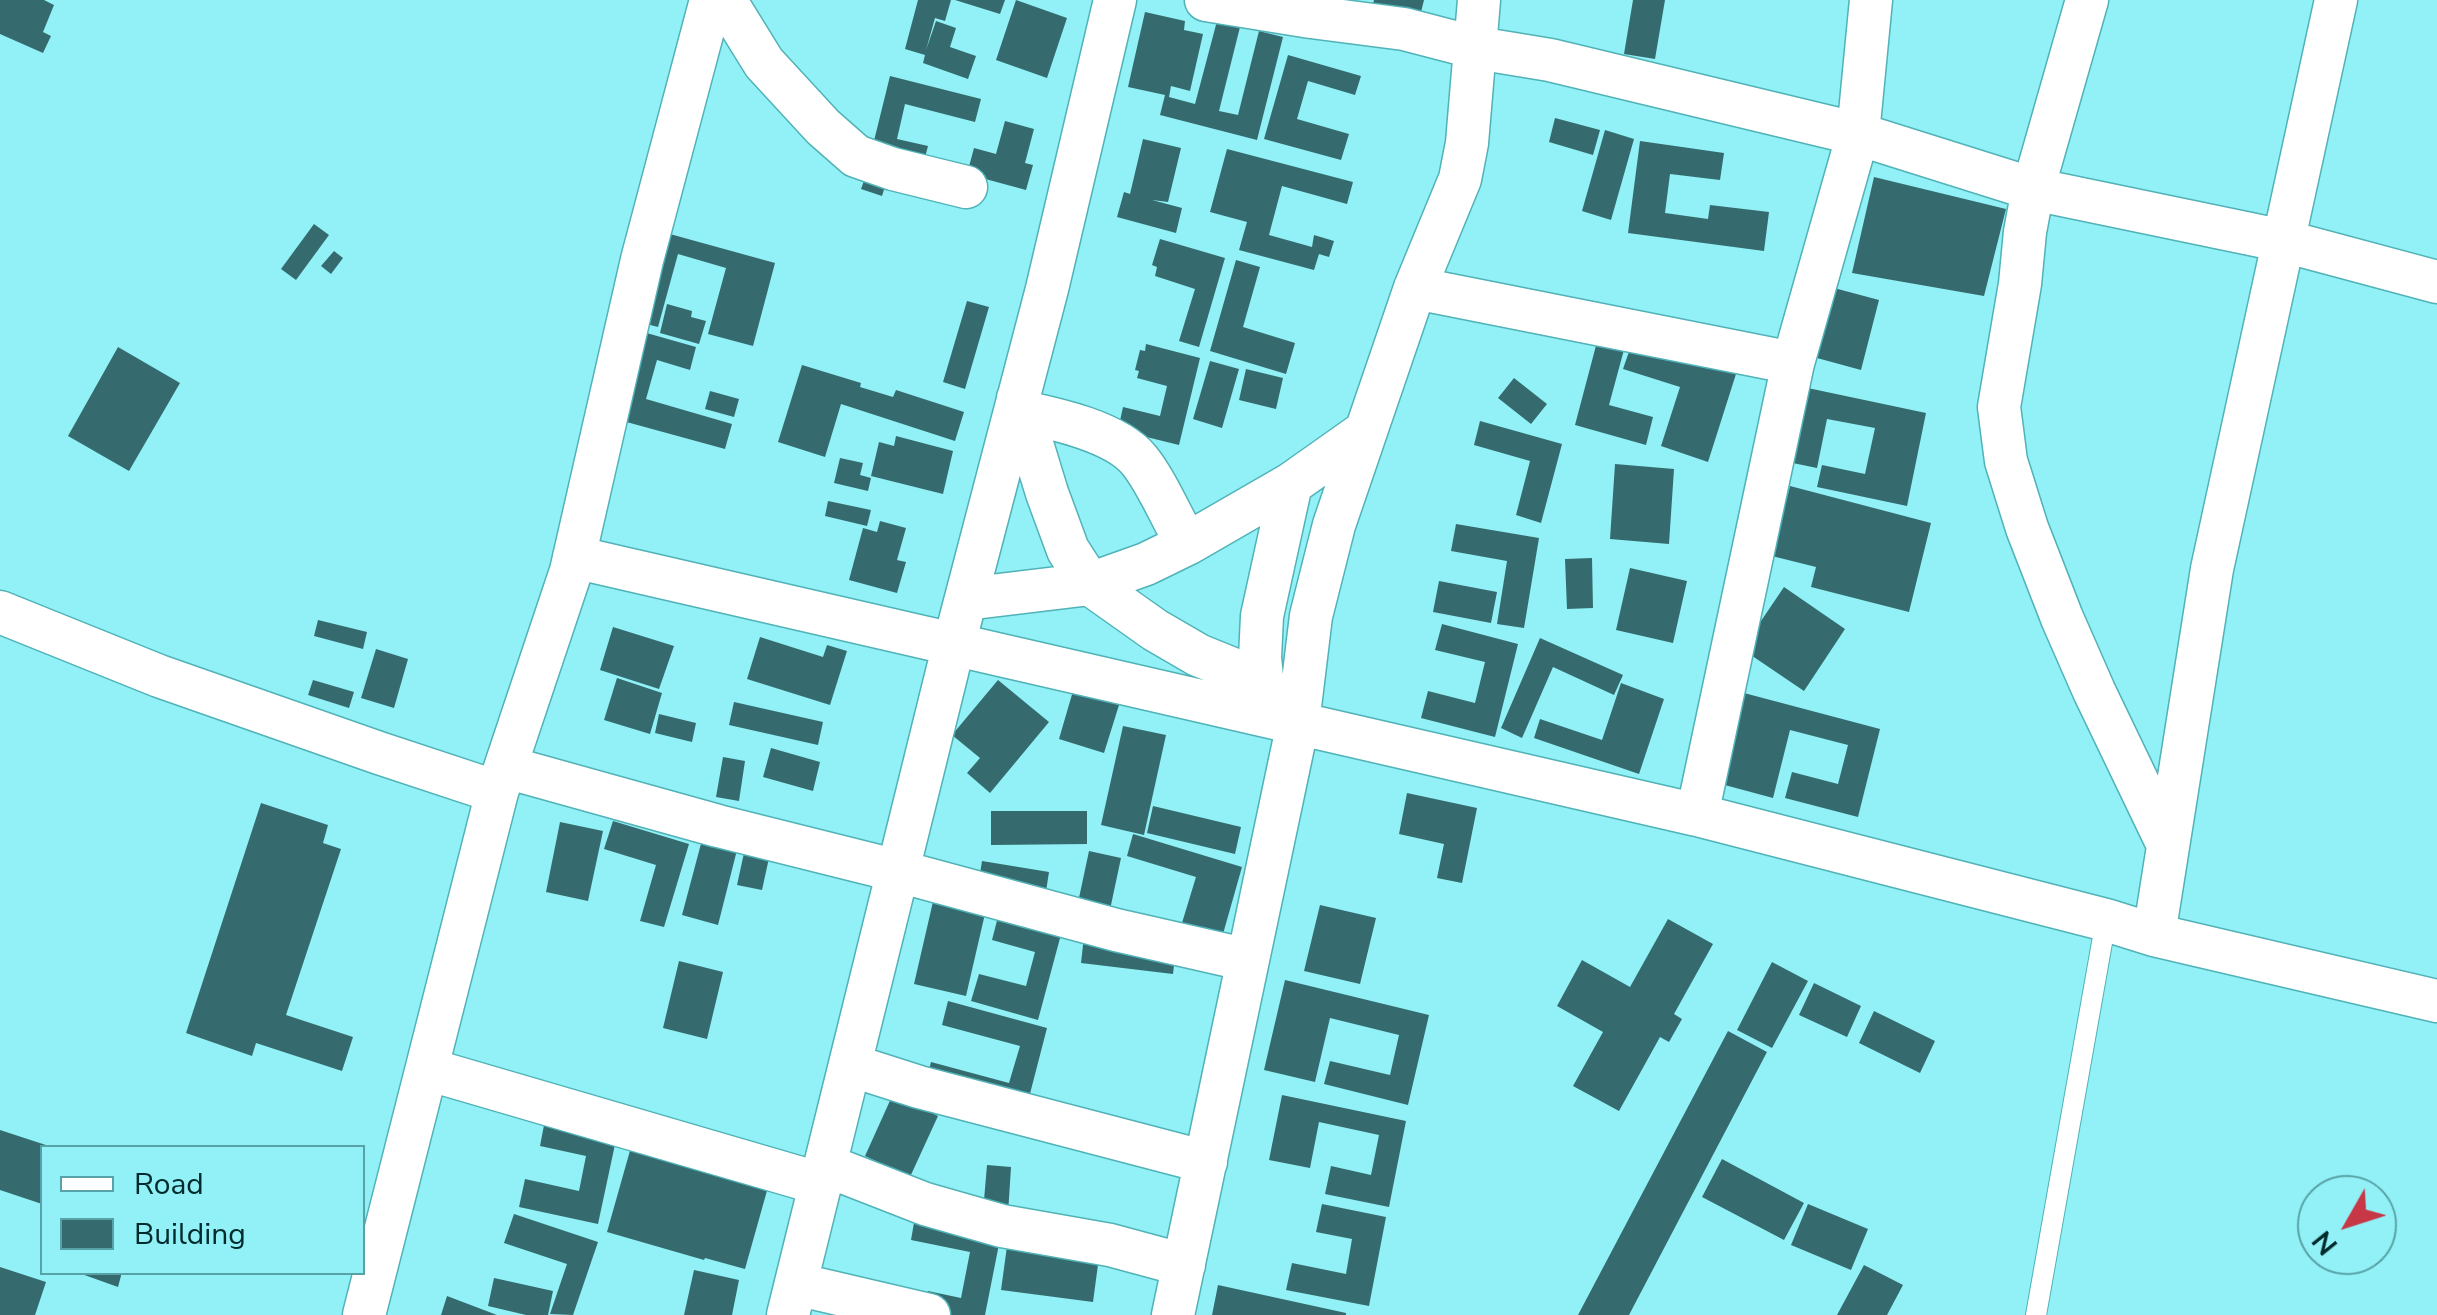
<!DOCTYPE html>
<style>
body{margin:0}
#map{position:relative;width:2437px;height:1315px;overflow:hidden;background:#91f1f6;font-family:"Nunito Sans",sans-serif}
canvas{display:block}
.legend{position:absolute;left:40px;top:1145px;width:325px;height:130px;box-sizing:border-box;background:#91f1f6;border:2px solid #57a2a6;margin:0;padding:12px 18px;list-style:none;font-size:30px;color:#002b2d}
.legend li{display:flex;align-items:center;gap:20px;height:50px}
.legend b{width:50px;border:2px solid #57a2a6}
.north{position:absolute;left:2297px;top:1175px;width:100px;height:100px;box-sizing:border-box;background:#91f1f6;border:2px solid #57a2a6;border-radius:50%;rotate:231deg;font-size:28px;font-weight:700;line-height:40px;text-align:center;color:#002b2d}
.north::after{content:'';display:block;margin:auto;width:35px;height:45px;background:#c73746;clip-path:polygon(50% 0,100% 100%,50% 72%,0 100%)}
</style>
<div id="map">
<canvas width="2437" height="1315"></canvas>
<ul class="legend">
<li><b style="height:12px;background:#fff"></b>Road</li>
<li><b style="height:28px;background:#356b6e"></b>Building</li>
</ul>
<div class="north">N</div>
</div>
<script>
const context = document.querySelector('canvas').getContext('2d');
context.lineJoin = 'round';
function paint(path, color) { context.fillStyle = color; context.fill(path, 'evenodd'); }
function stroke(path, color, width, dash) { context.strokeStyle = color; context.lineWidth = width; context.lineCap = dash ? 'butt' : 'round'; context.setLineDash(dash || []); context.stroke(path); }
const building = new Path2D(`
 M0 0H44L54 5 43 32 51 36 43 53 0 34Z
 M918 0H951L945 21 935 18 926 50 936 21 956 28 950 47 976 56 968 79 923 63 925 55 905 49Z
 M955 0H1005L1000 14Z
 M1016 0 1067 18 1047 78 996 60Z
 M1374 0H1424L1420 16 1373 4Z
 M1633 0H1665L1655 59 1624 54Z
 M1145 12 1185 21 1184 30 1203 34 1190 91 1171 86 1169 97 1195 104 1217 21 1240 27 1219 111 1238 115 1259 31 1283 37 1257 140 1160 115 1165 95 1128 87Z
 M1288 55 1361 76 1355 95 1308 81 1297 119 1349 134 1341 160 1264 139Z
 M890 76 981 99 975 122 905 104 897 139 928 146 922 169 870 157Z
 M1555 118 1600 130 1593 155 1549 142Z
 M1005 121 1034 129 1025 163 1033 165 1026 190 967 174 974 148 996 154Z
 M1605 130 1634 139 1611 220 1582 211Z
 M1143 139 1181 148 1168 202 1152 200 1182 208 1176 233 1117 217 1124 192 1130 194Z
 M1640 141 1724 153 1720 180 1670 174 1665 213 1708 219 1710 205 1769 212 1764 251 1628 233Z
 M1227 149 1353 182 1347 204 1282 186 1269 235 1312 247 1314 235 1334 241 1329 257 1319 254 1314 270 1239 250 1247 222 1210 212Z
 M868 170 888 177 882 196 861 189Z
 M1874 177 2006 209 1984 296 1852 273Z
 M314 224 329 235 296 280 281 269Z
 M659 231 775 263 753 346 708 334 726 268 678 254 658 327 635 321Z
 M1160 239 1225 258 1199 347 1179 341 1195 289 1155 276 1157 267 1152 265Z
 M334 251 343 258 331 274 321 266Z
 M1236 260 1260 267 1243 327 1295 343 1286 374 1210 351Z
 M1834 288 1879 300 1861 370 1817 358Z
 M967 301 989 307 965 389 943 382Z
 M667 304 692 311 691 317 706 321 699 344 660 333Z
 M636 330 696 347 690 370 657 360 646 399 732 424 725 449 612 418Z
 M1598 338 1625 346 1609 405 1653 417 1646 445 1575 425Z
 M1633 340 1736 374 1708 462 1661 446 1680 387 1623 369Z
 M1146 344 1200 358 1179 445 1118 430 1123 407 1160 416 1167 386 1137 378 1139 371 1135 370 1140 350 1145 351Z
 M118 347 180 383 129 471 68 436Z
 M1210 361 1239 369 1222 428 1193 419Z
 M802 365 861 383 860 387 893 397 896 390 964 412 955 441 841 404 825 457 778 442Z
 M1246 369 1283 378 1276 409 1239 400Z
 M1514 378 1547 404 1531 424 1498 398Z
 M1803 387 1926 413 1907 506 1817 487 1822 465 1865 474 1875 428 1827 419 1817 468 1788 462Z
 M710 391 739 399 734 417 705 409Z
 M1480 421 1562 444 1541 523 1516 515 1530 461 1474 445Z
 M896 436 953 451 943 494 871 476 879 442 894 446Z
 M840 458 863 463 860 475 871 478 868 491 834 483Z
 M1615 464 1674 469 1669 544 1610 539Z
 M1790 486 1931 523 1909 612 1811 587 1816 567 1772 556Z
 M828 501 871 510 867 526 825 516Z
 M880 521 906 528 897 560 906 562 897 593 849 580 863 528 877 532Z
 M1456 524 1539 538 1524 628 1497 624 1507 561 1451 551Z
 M1592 558 1593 608 1567 609 1565 559Z
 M1630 568 1687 581 1673 643 1616 630Z
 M1439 581 1497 592 1491 623 1433 612Z
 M1784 587 1845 629 1804 691 1742 649Z
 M318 620 367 632 363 649 314 636Z
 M1442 624 1518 644 1495 737 1421 718 1428 691 1475 703 1485 662 1435 650Z
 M613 627 674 646 659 689 600 670Z
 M760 637 823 657 827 645 847 651 830 705 747 679Z
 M1540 638 1623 675 1614 695 1553 667 1522 738 1501 728Z
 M376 649 408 659 394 708 361 698Z
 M617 678 662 693 650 734 604 720Z
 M313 680 354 692 349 708 308 695Z
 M998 680 1049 722 990 793 967 773 980 758 952 735Z
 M1621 683 1664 699 1639 774 1534 738 1540 719 1602 740Z
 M1073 691 1119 705 1104 753 1059 739Z
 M1744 693 1880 729 1858 817 1785 798 1792 772 1838 784 1848 745 1790 730 1773 798 1721 784Z
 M734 702 823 722 818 745 729 725Z
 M659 714 696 723 692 742 655 733Z
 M1123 726 1166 735 1144 835 1101 825Z
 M771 748 820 762 813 791 763 777Z
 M723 757 745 761 739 801 716 797Z
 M1407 793 1477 808 1462 883 1437 878 1444 844 1399 834Z
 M261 803 328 825 323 843 341 849 286 1015 353 1037 342 1071 256 1043 252 1056 186 1033Z
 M1153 806 1241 827 1235 854 1147 833Z
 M991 811H1087V844L991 845Z
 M613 821 689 844 664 927 640 921 656 865 604 849Z
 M560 822 603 831 588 901 546 892Z
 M1133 834 1242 867 1219 948 1178 936 1196 877 1127 856Z
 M702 840 737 850 718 925 682 915Z
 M1089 851 1121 858 1108 919 1076 912Z
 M744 853 769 858 762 890 737 885Z
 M982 861 1049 872 1045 898 978 887Z
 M935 893 987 905 966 996 914 984Z
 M1320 905 1376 918 1360 984 1304 971Z
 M1000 909 1063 927 1038 1020 971 1001 979 974 1026 986 1035 952 992 940Z
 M1668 919 1713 944 1674 1014 1682 1019 1669 1042 1660 1037 1619 1111 1573 1086 1603 1032 1557 1006 1582 960 1630 987Z
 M1084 936 1176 947 1173 974 1081 963Z
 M679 961 723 972 707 1039 663 1028Z
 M1772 962 1808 981 1772 1048 1737 1030Z
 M1285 980 1429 1015 1408 1105 1324 1084 1330 1061 1390 1075 1399 1035 1330 1018 1315 1082 1264 1070Z
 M1814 983 1861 1006 1847 1037 1799 1015Z
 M948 1001 1047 1028 1025 1113 925 1086 931 1062 1009 1083 1020 1046 942 1025Z
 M1874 1011 1935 1041 1920 1073 1859 1043Z
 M1728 1031 1767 1052 1629 1315H1578Z
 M893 1094 938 1116 910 1177 865 1156Z
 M1282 1095 1406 1121 1389 1207 1325 1194 1331 1166 1371 1175 1379 1135 1319 1122 1310 1168 1269 1160Z
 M545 1120 617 1135 598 1224 519 1207 525 1179 579 1191 586 1156 540 1146Z
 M0 1130 52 1147 42 1148V1204L0 1190Z
 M633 1140 770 1180 745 1269 705 1258 704 1260 607 1232Z
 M1722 1159 1804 1203 1784 1240 1702 1197Z
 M987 1165 1011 1167 1008 1214 983 1212Z
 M1322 1204 1386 1217 1369 1306 1286 1290 1292 1263 1346 1274 1352 1239 1316 1232Z
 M1808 1204 1868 1229 1851 1270 1791 1245Z
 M514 1214 598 1242 573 1315 550 1314 567 1264 504 1243Z
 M915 1217 1001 1234 985 1315H943L924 1311 928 1291 961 1298 970 1252 911 1240Z
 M1008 1239 1099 1257 1093 1302 1001 1290Z
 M1864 1265 1903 1285 1887 1315H1837Z
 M0 1267 46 1282 35 1315H0Z
 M694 1270 739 1280 732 1315H684Z
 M76 1272H122L118 1287Z
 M494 1278 553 1291 548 1315H526L488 1306Z
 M1218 1285 1346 1313V1315H1212Z
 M447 1296 497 1315H441Z`);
const lane = new Path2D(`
 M2036 1315 2106 920`);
const street = new Path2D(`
 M725 0 764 63 823 127 856 156 893 169 966 187
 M1206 0 1311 17 1404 29 1477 48 1550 60 1858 134 2033 189 2284 241 2437 282
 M2087 0 2033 189 2025 232 2020 284 1999 407 2006 461 2027 528 2062 618 2094 691 2168 845
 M1415 288 1793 363
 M1018 398 1047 493 1068 550 1090 584 1155 630 1198 655 1262 681
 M1023 412C1057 419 1116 432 1139 460 1157 482 1172 519 1187 544
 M574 557 1697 815 2106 920 2154 935 2437 1001
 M966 599 1090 584 1146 564 1187 544 1291 484 1366 431
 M0 612 159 676 379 753 497 792
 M1265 705 1260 658 1262 616 1291 484
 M506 767 718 826 898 871 1116 930 1248 960
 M1697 815 1793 363 1858 134 1871 0
 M2154 935 2212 569 2336 0
 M850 1065 919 1087 1206 1162
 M427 1069 821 1184
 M825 1165 925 1204 1002 1226 1110 1245 1184 1265
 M796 1284 929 1315
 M364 1315 497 792 571 571 642 260 711 0
 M788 1315 954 644 1047 289 1115 0
 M1173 1315 1298 723 1311 616 1334 525 1415 288 1460 179 1467 143 1479 0`);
paint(building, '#356b6e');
stroke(lane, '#51b2b7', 22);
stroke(street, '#51b2b7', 45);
stroke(lane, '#fff', 20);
stroke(street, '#fff', 42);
</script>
